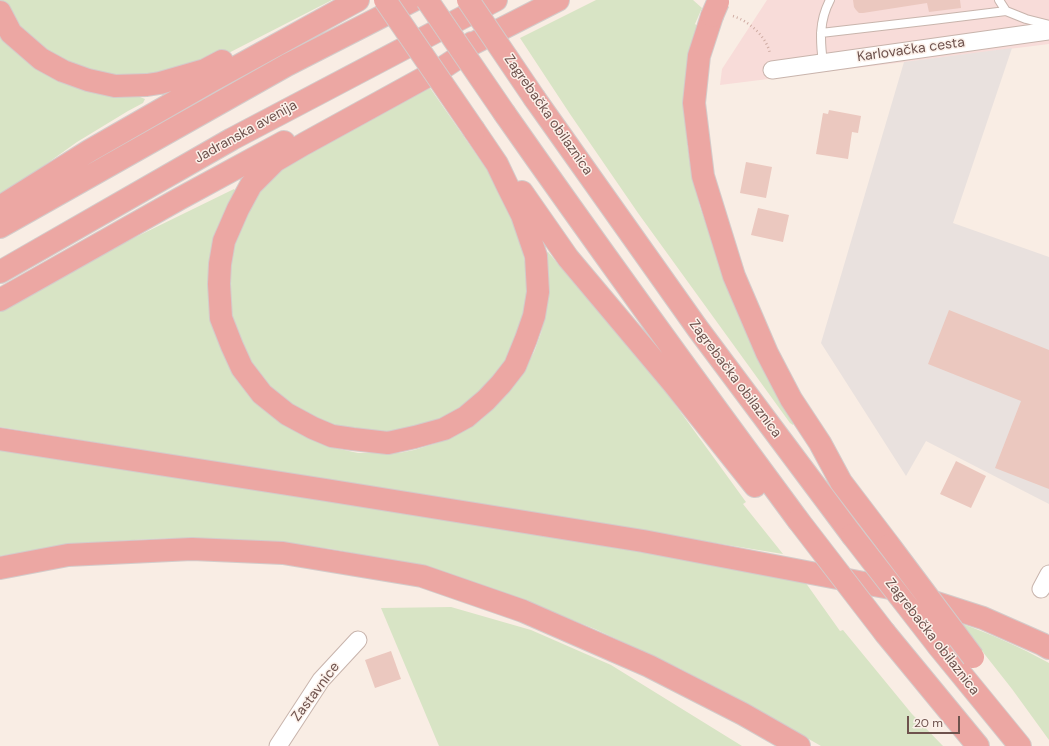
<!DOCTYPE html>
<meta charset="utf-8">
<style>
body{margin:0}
#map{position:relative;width:1049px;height:746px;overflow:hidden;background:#f9ede4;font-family:"DM Sans",sans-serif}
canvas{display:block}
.scale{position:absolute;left:907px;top:716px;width:53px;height:18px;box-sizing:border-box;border:2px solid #6e524d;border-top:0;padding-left:5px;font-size:12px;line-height:14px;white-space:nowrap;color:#6e524d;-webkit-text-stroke:3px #fcf1ea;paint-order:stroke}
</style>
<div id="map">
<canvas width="1049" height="746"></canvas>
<div class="scale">20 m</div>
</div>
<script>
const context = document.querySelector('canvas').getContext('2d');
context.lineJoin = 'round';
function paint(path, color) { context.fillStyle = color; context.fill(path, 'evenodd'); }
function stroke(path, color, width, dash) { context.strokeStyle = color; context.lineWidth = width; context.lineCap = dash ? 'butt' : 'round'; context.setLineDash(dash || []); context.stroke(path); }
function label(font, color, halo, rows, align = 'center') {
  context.font = font + ' "DM Sans",sans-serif'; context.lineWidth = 3; context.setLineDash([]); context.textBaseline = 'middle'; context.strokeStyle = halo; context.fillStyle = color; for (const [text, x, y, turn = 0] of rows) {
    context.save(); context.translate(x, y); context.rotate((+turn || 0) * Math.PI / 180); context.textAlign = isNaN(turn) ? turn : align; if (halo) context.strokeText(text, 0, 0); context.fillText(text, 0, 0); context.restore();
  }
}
const commercial = new Path2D(`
 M767 0H1049V44L720 85 722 69Z`);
const industrial = new Path2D(`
 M1012 48 953 223 1049 257V504L926 441 906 476 821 343 904 62Z`);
const green = new Path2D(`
 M1 0H332L213 61 171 73 127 77 83 70 40 46 12 18Z
 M596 0H693L702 8 695 24 699 27 686 113 687 143 691 170 700 207 724 275 794 423 793 425 790 423 638 213 570 114 520 38Z
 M0 31 101 93 132 97H140L145 99 143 103 128 111 77 142 0 197Z
 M428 85 492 177 510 211 519 237 525 262 526 282V304L516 343 498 373 473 399 446 417 389 434 340 428 315 420 274 392 245 354 232 319 229 284 231 255 239 226 258 195 269 181 287 166Z
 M234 189 237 193 211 289 283 423 309 438 335 448 358 453H399L414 450 440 442 460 433 481 420 506 396 519 379 534 352 541 333 544 319V255L548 252 624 342 658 381 746 502 743 504 783 554 0 427V308L99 255Z
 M0 450 403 513 803 579 840 631 843 630 912 714 943 746H821L770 717 707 683 681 669 595 629 520 599 409 565 363 555 332 549 264 541 188 538 149 539 75 544 43 549 0 556Z
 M451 607 531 630 611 665 742 746H439L381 608Z
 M960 623C991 634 1020 647 1049 663V740L1012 689Z`);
const building = new Path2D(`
 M853 0H960L961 8 929 12 927 3 863 13H859L856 10 854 7Z
 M829 110 861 116 858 133 852 132 848 159 816 154 823 113 828 114Z
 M746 162 772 167 766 198 740 193Z
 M758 208 789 215 783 242 751 235Z
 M949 310 1049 350V489L995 468 1021 401 928 364Z
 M956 461 986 476 971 508 940 494Z
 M391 651 401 679 375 688 365 660Z`);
const path = new Path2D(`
 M733 16C749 21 767 37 770 54`);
const service = new Path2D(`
 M999 0 1006 11 1026 19 1049 25
 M821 33 933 20 1006 11
 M823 63C820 40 819 21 830 0`);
const minor = new Path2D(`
 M772 70 1049 31
 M1041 589 1049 574
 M278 746 321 680 358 640`);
const motorway = new Path2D(`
 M0 12 11 33 41 59 63 71 88 80 115 86 147 85 160 83 205 70 222 61
 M712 16 699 56 694 103 703 176 734 276 767 353 791 399 820 443 841 482 889 545
 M472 43 459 57 444 67 304 144 275 161 251 185 238 209 224 241 220 264 219 284 221 318 232 346 242 368 262 394 287 414 313 428 332 436 353 439 388 443 415 437 444 429 466 417 486 400 501 384 515 366 526 339 534 316 538 292 536 256 522 215 508 187 497 164 474 130
 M474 43 558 0
 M535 99 698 329 852 535
 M505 114C601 251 699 386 798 520
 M522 192 568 258 673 383 755 486
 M0 207 89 151 211 81 358 0
 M0 227 287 65 414 0
 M0 272 232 139 496 0
 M0 300 179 199 284 142
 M0 439 326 490 643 541 890 588 983 618 1042 644 1049 648
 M0 568 68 555 192 549 283 553 422 576 523 611 649 666 743 714 799 746
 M885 633 978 746
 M939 647 1020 746`);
const motorwayBridge = new Path2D(`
 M385 0 474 130
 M427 0 505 114
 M468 0 535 99
 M712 16 718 2
 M798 520 885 633
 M852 535 939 647
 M889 545 973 657`);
const streetNames = [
 ["Karlovačka cesta",911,50,-8],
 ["Zagrebačka obilaznica",548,115,55],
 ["Jadranska avenija",246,132,-29],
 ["Zagrebačka obilaznica",735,379,53],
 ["Zagrebačka obilaznica",932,637,52],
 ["Zastavnice",316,692,-53]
];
paint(commercial, '#f8dcd9');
paint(industrial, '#e9e1de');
paint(green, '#d8e4c5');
paint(building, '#ebc8bf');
stroke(service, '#c8b4ac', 10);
stroke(minor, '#c8b4ac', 19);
stroke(motorway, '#d4cbca', 24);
stroke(path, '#cfaca3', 2.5, [1, 3]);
stroke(service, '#fff', 8);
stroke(minor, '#fff', 17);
stroke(motorway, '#eca7a3', 22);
stroke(motorwayBridge, '#d4cbca', 24, []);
stroke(motorwayBridge, '#eca7a3', 22);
label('14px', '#6e524d', '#fcf1ea', streetNames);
</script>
